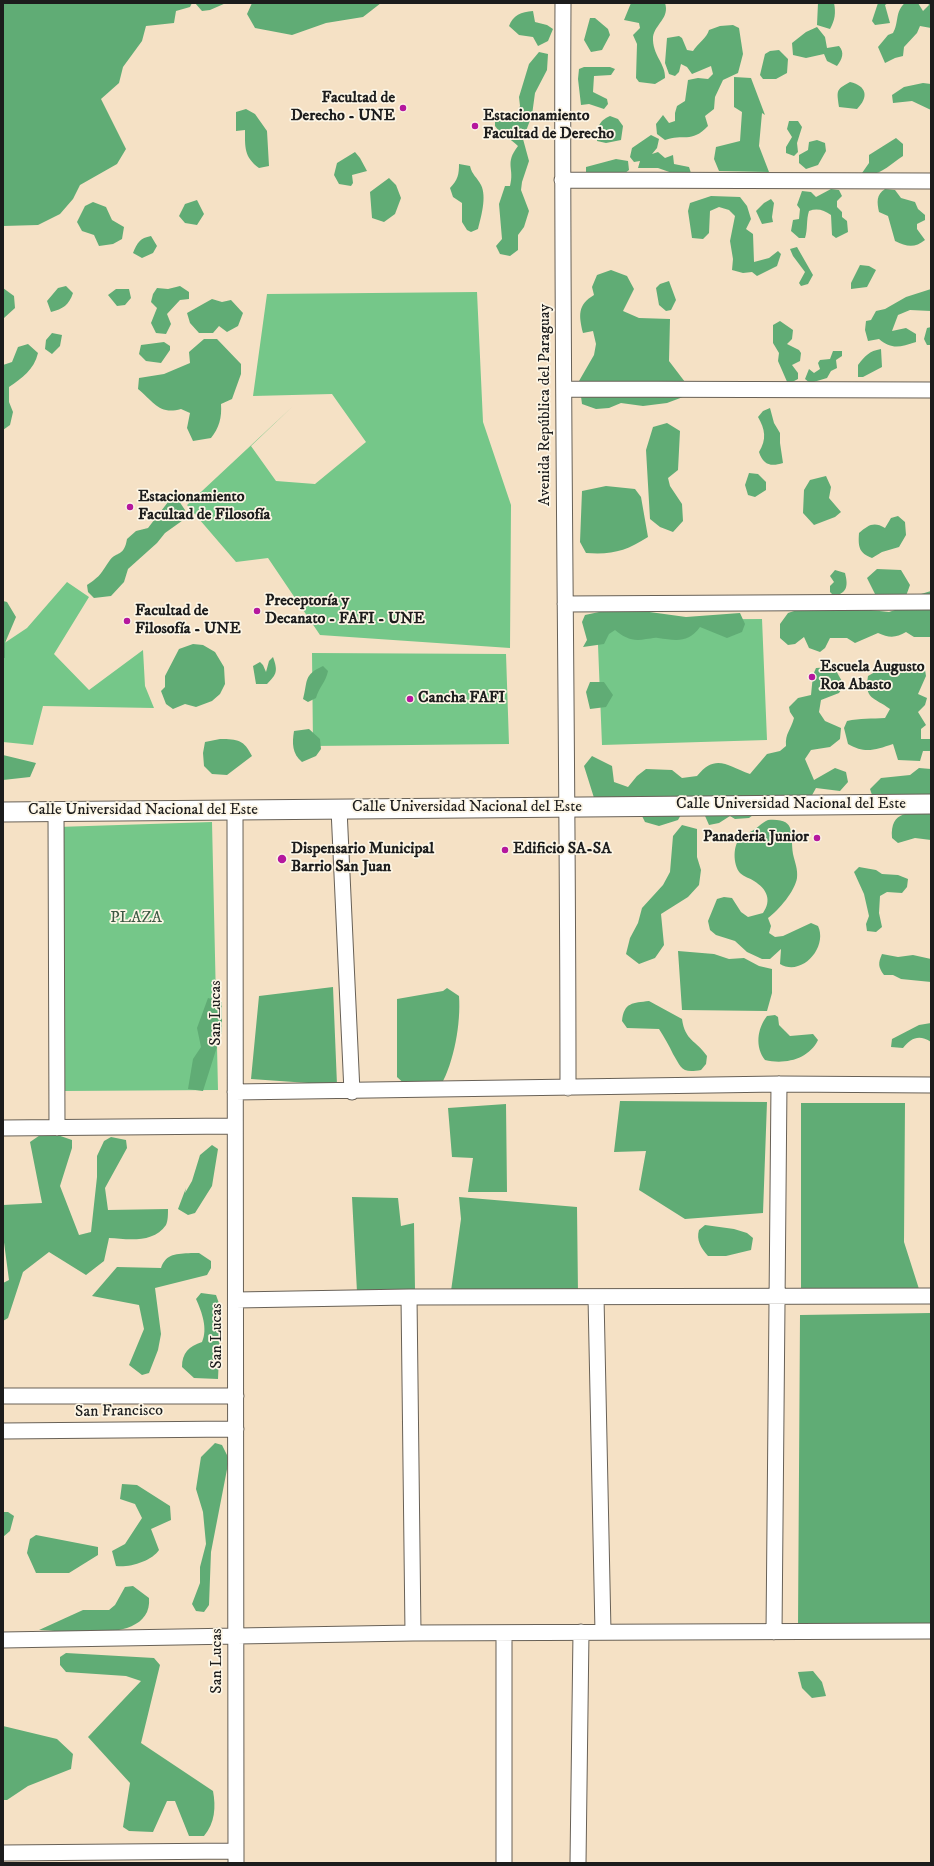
<!DOCTYPE html>
<meta charset="utf-8">
<style>
body{margin:0}
#map{position:relative;width:934px;height:1866px;overflow:hidden;background:#f5e1c5;font-family:"IM FELL DW Pica",serif}
canvas{display:block}
.frame{position:absolute;inset:0;border:4px solid #1c1c1c;pointer-events:none}
</style>
<div id="map">
<canvas width="934" height="1866"></canvas>
<div class="frame"></div>
</div>
<script>
const context = document.querySelector('canvas').getContext('2d');
context.lineJoin = 'round';
function paint(path, color) { context.fillStyle = color; context.fill(path, 'evenodd'); }
function stroke(path, color, width, dash) { context.strokeStyle = color; context.lineWidth = width; context.lineCap = dash ? 'butt' : 'round'; context.setLineDash(dash || []); context.stroke(path); }
function label(font, color, halo, rows, align = 'center') {
  context.font = font + ' "IM FELL DW Pica",serif'; context.lineWidth = 3.5; context.setLineDash([]); context.textBaseline = 'middle'; context.strokeStyle = halo; context.fillStyle = color; for (const [text, x, y, turn = 0] of rows) {
    context.save(); context.translate(x, y); context.rotate((+turn || 0) * Math.PI / 180); context.textAlign = isNaN(turn) ? turn : align; if (halo) context.strokeText(text, 0, 0); context.fillText(text, 0, 0); context.restore();
  }
}
const green = new Path2D(`
 M477 292 483 422 511 505 510 648 320 635 268 558 236 562 187 505 292 407 251 446 276 481 315 484 366 442 332 394 253 396 267 294Z
 M67 582 89 597 54 654 89 690 143 650 145 686 154 708 43 706 33 745 3 742V644L27 628Z
 M762 619 767 740 602 745 597 620Z
 M312 653 506 654 509 744 313 746Z
 M212 822 218 1090 64 1091 57 827Z`);
const forest = new Path2D(`
 M3 3H192L190 7 176 11 174 23 146 26 142 41 123 67 119 83 101 99 126 149 117 164 80 185 73 199 60 214 38 225 3 226Z
 M195 3H226L210 10 202 11Z
 M252 3H381L363 17 326 23 292 35 255 28 247 14Z
 M631 3H665C670 18 655 24 653 37 652 55 666 64 665 78L655 84 639 82 636 78 637 44 633 35 640 28 639 23 624 20Z
 M818 3H834C836 13 835 20 830 29L817 25Z
 M878 3H888L885 5 890 23 875 25 872 21Z
 M905 3H918L923 11 929 5 928 3H931V28L920 26 917 33 904 47 903 56 895 58 885 63 878 47 888 35 893 33C899 23 895 11 905 3Z
 M533 11 535 22 547 25 553 29 548 41 538 46 533 37 519 35 509 26C513 15 521 12 533 11Z
 M590 18H595L608 29 610 35 602 50 591 52 584 40Z
 M733 25 739 28 743 54 738 73 723 80 715 97 714 109 705 116 708 126C691 144 683 133 665 140L657 134 656 124 663 115 669 123 675 121V113L677 106 685 101 688 80 698 78 708 79 713 74 711 66 692 74 687 67 681 64 679 72 675 76 669 74 665 63 667 38 679 36 682 38 687 50 693 51C698 43 707 38 709 30L720 26Z
 M817 27 825 37 827 48 839 46C845 53 842 59 837 66L827 61 824 54 806 58 793 55 792 43 806 32Z
 M779 50 788 59 787 73 776 79H763L760 75 765 54 770 51Z
 M539 52 548 54 547 70 535 93 532 115 523 139 529 161 522 182 521 190 529 211 524 227 518 235V250L510 256 500 254 496 246 502 239 499 204 505 186H510C515 168 504 164 518 146 510 138 501 135 495 126V119L507 113H517L520 106 519 97 529 64Z
 M584 67H610L615 69 611 75 594 76 593 92 607 99 608 104 604 109 589 104 581 105 578 79 579 69Z
 M734 77 751 78 765 115 762 113 759 146 769 172 719 171 714 159 716 147 740 141 742 112 734 107Z
 M850 82C867 86 869 97 857 109L839 107C837 91 835 90 850 82Z
 M923 83 931 84V110L912 101 893 103 892 95 904 87Z
 M246 109 255 114 267 131 269 166 259 168C244 157 245 147 245 130L236 131V112Z
 M610 116 618 119 623 126 621 140 606 143 597 141C597 129 598 121 610 116Z
 M789 121H798L802 127 797 143 798 152 794 156 786 153V147L792 137 787 129Z
 M651 135 659 139 657 148 652 154 658 152 665 158 673 155 674 164 689 167 692 176 675 174 658 168H638L640 161 634 162 630 157 632 148Z
 M896 138 903 144V156C890 164 878 179 862 173L869 163V155Z
 M817 140 825 143 826 151 818 165 806 169 799 163V155L808 150 809 142Z
 M355 152 360 158 367 171 352 175 353 183 351 186 339 184 334 175 337 163Z
 M616 159 628 161 629 170 620 177 586 174V167Z
 M459 164 470 166C472 175 477 177 481 185 487 197 481 217 478 229L471 232 467 230 462 222V203L453 197 450 188C458 180 459 174 459 164Z
 M389 178 396 185 401 198 395 214 384 222 372 218 370 192Z
 M831 189 839 190 842 196 837 201V207L842 212V217L847 221 848 232 836 238 832 235 831 215C824 210 817 208 809 211 806 220 808 229 805 238H799L791 231 793 220 799 219 800 209 797 205 802 191 811 192 816 197Z
 M885 189 895 190 901 198 915 202 918 209 925 215V220L917 224V229L925 240C915 248 907 247 895 241L888 216 879 212C877 202 876 195 885 189Z
 M711 196 740 197 747 206 751 219 746 229 753 234 754 262 769 258 778 251 781 254 777 266 757 276 752 272 743 273 732 270 733 259 730 241 735 216 729 210 719 207 710 211 709 233 703 239 692 238 688 211 690 203Z
 M771 199 774 203 772 217 773 222 762 224 756 211 764 203Z
 M197 200 204 214 197 225 185 223 179 216 185 204Z
 M93 202 106 207 112 220 124 227 122 239 113 244 99 246 94 235 82 231 77 222 85 206Z
 M151 236 157 246 153 253 142 258 133 253C137 243 140 238 151 236Z
 M797 247 813 275 808 284 801 286 799 283 805 272 793 256 790 249Z
 M860 265 869 266 876 270 867 287 851 289V283Z
 M611 270 627 276 634 289 623 311 639 318 670 319 669 361 685 382 683 397 667 403 643 406 621 403 609 408 596 409 582 404 579 381 594 355 596 344 593 331 583 333C579 316 577 305 594 295L592 287 597 275Z
 M669 281 676 300 671 310 666 311 659 305 656 288 660 284Z
 M66 286 73 293C69 305 63 309 51 312L47 301 58 288Z
 M180 286 189 292V299L180 300 167 314 171 324 166 334 156 333 151 323 157 308 151 302 153 294 157 288 168 289Z
 M3 288 14 296 15 308 4 318Z
 M116 289H129L131 298 125 305 117 306 108 295Z
 M931 289V311L910 310 898 315 892 331 906 328 916 334V342C900 347 892 350 879 339L868 341 865 330 866 321 871 320 876 311 885 309 906 297Z
 M212 299 222 302 231 300 243 313 238 326 227 332 219 326 213 333H199L190 323 187 313Z
 M780 321 793 330 792 339 787 344 799 350 801 353 800 361 792 365 798 373V379L788 384 778 361 779 353 773 343V325Z
 M931 327V345H927L924 339 927 328Z
 M52 333 62 335 60 346 52 354 45 349 46 340Z
 M204 339H217L241 364V374L232 399 221 404C222 418 219 428 211 438L193 441 187 428 190 413 181 409C159 415 154 402 138 389L139 378 164 374 190 363 189 352Z
 M164 342 170 346V350L161 363 146 361 139 354 141 345Z
 M28 344 38 353C34 370 22 378 9 387V402L13 412 10 425 3 430V365L12 362 18 347Z
 M881 349 882 367 863 377H858V365C865 356 869 351 881 349Z
 M833 351H842V356L836 360 837 368 831 371 827 378 810 383 805 379 809 369 814 373 820 369 818 363 820 360 830 359Z
 M770 408 774 423 780 433V443L783 463C771 467 763 465 759 452 767 439 765 429 758 417L763 411Z
 M667 423 680 431 678 470 668 478 670 486 682 504 683 521 673 532 660 527 650 519 646 450 653 427Z
 M749 473 758 474 766 482V490L755 497 748 495 745 485Z
 M826 476 831 487 829 498 841 512 835 517 814 525 803 513 804 490 810 480Z
 M606 486 635 489 641 497 648 537C626 551 612 555 586 553L580 542 582 491Z
 M179 501 185 510 186 518 165 533 157 543 128 569 124 582 111 596 94 598 88 592 87 585C102 575 100 574 110 560 117 551 124 557 127 539L136 531 148 528 168 502Z
 M898 516 905 522 906 535 899 547 882 552 872 558C859 553 858 547 859 533 868 525 874 521 885 528L891 518Z
 M877 569 901 570 910 585 906 596H876L867 578Z
 M835 570 845 573C848 585 848 593 834 596L830 592V586L834 582 830 576Z
 M931 591V637H914L906 632C896 638 889 638 878 633L855 643 847 638H830L825 648 820 652 809 648 804 637 795 644 788 645 780 638V624L788 613 800 609 852 608 889 612 904 607 924 606 921 594Z
 M3 601 7 602 16 617 5 643V658H3Z
 M635 610 686 617 740 613 745 624 742 632 727 638 700 627C688 644 675 640 658 638 654 637 650 639 646 639 633 642 625 638 615 630L609 634 604 644 583 647 587 640 582 622 585 615 599 612Z
 M193 644 203 645 215 652 224 667 225 684 220 694 212 701 196 707 185 704 173 709 166 704 161 691 165 687V676L179 649Z
 M273 657C278 671 277 674 267 684H256L253 666 260 662 263 665 266 672 269 661Z
 M323 666 328 671C326 682 319 687 316 698L308 702 303 699C308 681 303 675 323 666Z
 M834 667 844 685 839 693 821 700 819 712 825 721 841 728 840 739 830 747 811 750 805 759 814 780 835 768 846 772 848 782 840 791 816 788 811 797 760 810 749 818 735 819 730 816 719 823 709 825 702 809 683 811 678 820 659 826 645 822 641 814 595 801 584 766 592 756 612 766 614 782 628 787 637 776 646 769 672 770 682 778 697 776C716 753 727 766 750 774L767 754 780 751 786 746C785 733 791 730 794 718L790 712 789 707 798 698 811 695 813 675 816 668Z
 M880 669 925 670 926 676 918 694 927 698 925 705 918 712 926 725 921 729V739H931V751H923L920 761 898 760 893 744C875 750 865 754 848 744L844 728 847 721C860 718 872 719 885 718L890 709C874 697 864 700 868 676Z
 M590 682H604L613 695 606 707 590 709 586 692Z
 M309 729 320 739 321 749 316 756 302 762C292 754 292 743 294 731Z
 M220 739C238 739 244 740 252 756L227 775 212 774 204 766 203 753 205 742Z
 M3 755 36 763 30 777 3 780Z
 M919 768 931 769V806L873 798 870 789 881 778 910 775Z
 M931 808V840L915 838 898 843 892 838C890 809 910 815 931 808Z
 M768 820C797 818 790 833 793 854 795 863 798 869 797 878 795 891 779 910 768 918L771 926 769 933 775 937 783 936 811 923 818 926C828 947 802 977 780 964L781 949 770 959H762L747 952 735 941 716 935 710 930 708 921 717 899 724 897 732 898 741 912 748 917 763 913C772 900 767 889 754 881 750 878 744 877 740 873 733 865 732 844 742 836 744 834 748 834 750 832 757 829 761 823 768 820Z
 M682 825 697 829V857L701 870 699 885 688 897 661 914 664 945 655 958 639 964 626 954 630 938 638 923 642 908 663 885 670 872 673 836Z
 M859 867 876 870 882 874 898 875 908 879 907 887 902 893 887 892 880 896 879 913 882 927 876 932 867 931 866 924 869 916 864 894 854 872Z
 M678 951 714 954 729 959 744 958 759 966 772 969V993L767 1011 682 1010Z
 M882 954 898 957 913 955 931 959V982L901 979 893 975H884C878 967 878 963 882 954Z
 M333 987 337 1085 251 1079 259 996Z
 M447 988 459 996C461 1023 454 1062 441 1085L409 1088 397 1077V999L443 991Z
 M208 998 222 1002V1031L203 1091 188 1089 193 1059 201 1047 197 1028Z
 M649 1001 682 1019C685 1041 696 1040 707 1056L706 1064 701 1070C681 1074 681 1067 673 1054 669 1045 664 1037 659 1029L627 1028 622 1021C624 1002 633 1003 649 1001Z
 M775 1015 778 1017 779 1025 790 1036 813 1034 818 1040C809 1059 785 1065 765 1060 755 1047 757 1029 767 1016Z
 M931 1023V1042C919 1034 911 1038 903 1048L891 1047 892 1039 919 1025Z
 M620 1101 767 1102 763 1213 685 1219 639 1190 646 1151 614 1152Z
 M801 1103H905L904 1242 919 1289 801 1290Z
 M506 1104 507 1192H468L473 1158 452 1157 448 1108Z
 M46 1131 72 1140V1148L60 1186 79 1235 91 1232 97 1177V1156L104 1141 111 1137 126 1140 127 1148 105 1188 108 1210 168 1209C168 1214 168 1221 166 1225 153 1244 127 1239 109 1238L104 1261 86 1275 49 1252 23 1272 8 1318 3 1321V1283L9 1280 3 1235V1205L42 1203 30 1142Z
 M212 1145 218 1149 212 1186 195 1213 188 1215 178 1209 186 1188 185 1193 192 1181 200 1155Z
 M352 1197 398 1198 401 1226 414 1223 415 1290 357 1292Z
 M459 1197 577 1207 578 1294 451 1291 461 1219Z
 M705 1225 734 1229 747 1233 753 1238 751 1250 726 1256H708C701 1248 696 1240 699 1230Z
 M191 1253H199L211 1261V1268L207 1275 155 1288 161 1334 158 1350 149 1373 142 1375 129 1365 144 1329 139 1305 92 1296 117 1267 161 1268C166 1253 177 1254 191 1253Z
 M201 1293 216 1295 221 1309 218 1379 194 1378 182 1367C182 1353 189 1346 202 1342 208 1329 202 1312 196 1299Z
 M931 1313V1623L798 1627 800 1315Z
 M215 1443 222 1445 229 1459 211 1552 209 1605 204 1612 196 1611 192 1604 200 1583V1567L206 1544 203 1512 196 1489 201 1457Z
 M122 1484 137 1485 170 1506 171 1520 151 1529 159 1550C152 1561 129 1568 116 1566L112 1551 125 1544 142 1518 135 1504 120 1499Z
 M3 1512H8L14 1516 10 1531 3 1537Z
 M36 1535 98 1547V1555L69 1573H36L27 1553 30 1539Z
 M133 1586 149 1598C153 1645 67 1631 39 1630L83 1610H109L115 1605 125 1587Z
 M66 1653 154 1658 160 1665 141 1743 213 1791C216 1807 215 1823 204 1836H189L175 1801H167L153 1832 129 1831 123 1827 130 1783 88 1737 141 1681 126 1676 66 1672 60 1665V1657Z
 M813 1671 822 1682 826 1696 812 1698 802 1688 798 1672Z
 M3 1726 57 1739 73 1754 71 1769 28 1786 7 1800H3Z`);
const minor = new Path2D(`
 M563 3C561 365 568 726 568 1088
 M562 180 931 181
 M564 389 931 390
 M565 604 931 602
 M339 809 352 1092
 M235 810 236 1863
 M56 811 57 1128
 M235 1092 779 1084 931 1085
 M3 1128 235 1126
 M409 1297 413 1633
 M596 1297 603 1632
 M236 1300 409 1297 931 1296
 M3 1396H236
 M3 1431 236 1429
 M774 1632 779 1084
 M3 1640 413 1633 931 1631
 M3 1853 235 1851
 M504 1863V1633
 M578 1863 581 1632`);
const tertiary = new Path2D(`
 M3 812 931 804`);
const markers = [
 [403,108,4,"#b5179e"],
 [475,126,4,"#b5179e"],
 [130,507,4,"#b5179e"],
 [257,611,4,"#b5179e"],
 [127,621,4,"#b5179e"],
 [812,677,4,"#b5179e"],
 [410,699,4,"#b5179e"],
 [817,838,4,"#b5179e"],
 [505,850,4,"#b5179e"],
 [282,859,5,"#b5179e"]
];
const poiNames = [
 ["Facultad de",395,99,"right"],
 ["Derecho - UNE",395,117,"right"],
 ["Estacionamiento",483,117],
 ["Facultad de Derecho",483,135],
 ["Estacionamiento",138,498],
 ["Facultad de Filosofía",138,516],
 ["Preceptoría y",265,602],
 ["Decanato - FAFI - UNE",265,620],
 ["Facultad de",135,612],
 ["Filosofía - UNE",135,630],
 ["Escuela Augusto",820,668],
 ["Roa Abasto",820,686],
 ["Cancha FAFI",418,699],
 ["Panaderia Junior",809,838,"right"],
 ["Dispensario Municipal",291,850],
 ["Barrio San Juan",291,868],
 ["Edificio SA-SA",513,850]
];
const streetNames = [
 ["Avenida República del Paraguay",546,405,-90],
 ["Calle Universidad Nacional del Este",791,805],
 ["Calle Universidad Nacional del Este",467,808],
 ["Calle Universidad Nacional del Este",143,811],
 ["San Lucas",217,1013,-90],
 ["San Lucas",218,1336,-90],
 ["San Francisco",119,1412,-1],
 ["San Lucas",218,1661,-90]
];
const parkNames = [
 ["PLAZA",136,919]
];
paint(green, '#75c789');
paint(forest, '#60ac75');
stroke(minor, '#686157', 17);
stroke(tertiary, '#686157', 21);
stroke(minor, '#fff', 15);
stroke(tertiary, '#fff', 19);
for (const [x, y, r, color] of markers) { const dot = new Path2D(); dot.arc(x, y, r, 0, 2 * Math.PI); context.fillStyle = color; context.fill(dot); stroke(dot, '#fcf5e5', 1.5); }
label('bold 16px', '#1c1c1c', '#fcf5e5', poiNames, 'left');
label('16px', '#1c1c1c', '#fcf5e5', streetNames);
label('16px', '#3b5842', '#fcf5e5', parkNames);
</script>
